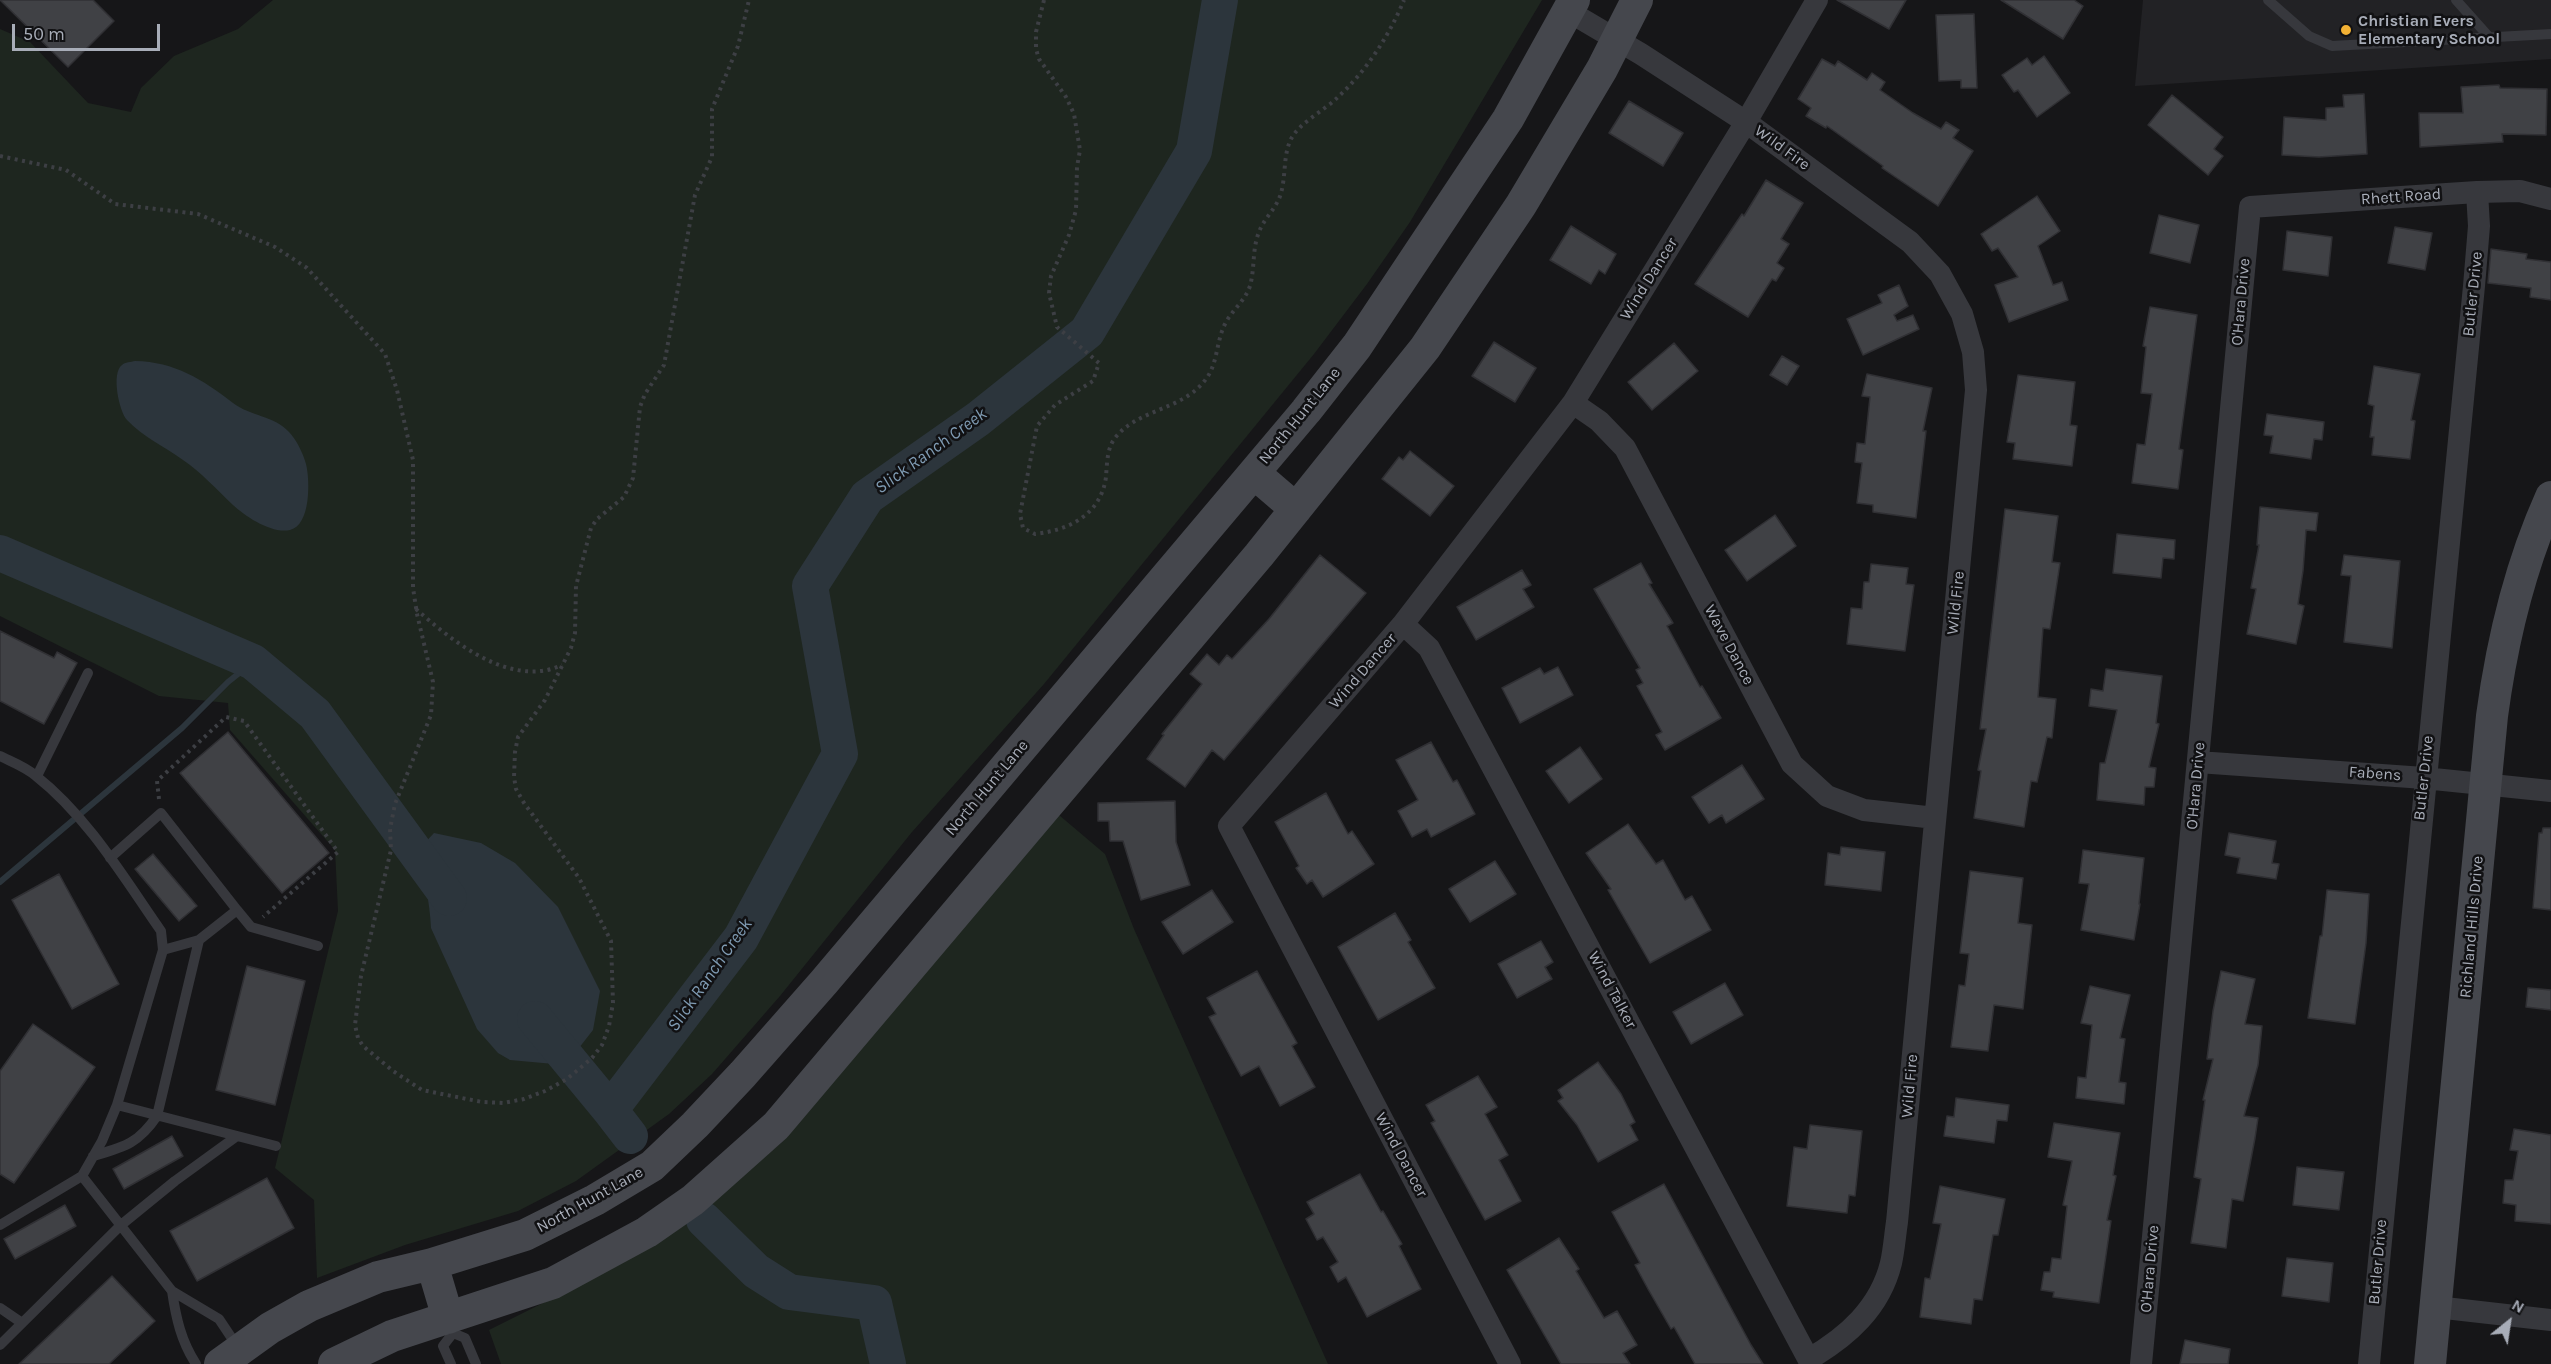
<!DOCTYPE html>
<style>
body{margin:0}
#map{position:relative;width:2551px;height:1364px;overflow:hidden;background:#161618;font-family:Karla,sans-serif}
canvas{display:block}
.north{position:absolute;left:2479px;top:1292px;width:60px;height:60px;-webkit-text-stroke:4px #111113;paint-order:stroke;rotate:30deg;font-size:16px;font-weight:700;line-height:24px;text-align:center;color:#a8adb8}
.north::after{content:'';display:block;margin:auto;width:21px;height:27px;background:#a8adb8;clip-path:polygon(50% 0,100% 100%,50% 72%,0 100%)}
.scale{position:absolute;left:12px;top:24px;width:148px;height:27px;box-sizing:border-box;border:3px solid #a8adb8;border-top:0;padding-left:8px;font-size:18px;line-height:21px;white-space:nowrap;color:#a8adb8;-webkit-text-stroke:4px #111113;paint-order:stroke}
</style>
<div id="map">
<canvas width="2551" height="1364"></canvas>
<div class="north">N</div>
<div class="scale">50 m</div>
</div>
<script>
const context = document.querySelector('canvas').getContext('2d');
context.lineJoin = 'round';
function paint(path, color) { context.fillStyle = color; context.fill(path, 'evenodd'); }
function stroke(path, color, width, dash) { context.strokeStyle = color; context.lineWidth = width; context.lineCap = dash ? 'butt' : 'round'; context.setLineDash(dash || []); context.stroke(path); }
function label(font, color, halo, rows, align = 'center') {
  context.font = font + ' Karla,sans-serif'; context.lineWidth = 5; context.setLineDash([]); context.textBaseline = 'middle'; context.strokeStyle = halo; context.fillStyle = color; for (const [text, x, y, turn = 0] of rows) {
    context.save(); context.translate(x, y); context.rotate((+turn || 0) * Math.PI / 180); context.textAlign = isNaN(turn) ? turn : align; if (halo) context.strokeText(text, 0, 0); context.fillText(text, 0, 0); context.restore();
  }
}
const built = new Path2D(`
 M2143 0H2551V59L2135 86Z`);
const green = new Path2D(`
 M273 0H1542L1410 222 1367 284 1314 354 1044 684 912 832 780 996 712 1074 669 1114 576 1181 518 1211 405 1245 317 1278 314 1200 275 1168 338 911 335 850 230 730 228 703 159 696 0 616V29L30 42 88 103 131 112 141 88 174 56 238 29Z
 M1059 815 1105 854 1134 929 1328 1364H501L489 1330 563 1293 680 1227 781 1143Z`);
const water = new Path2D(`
 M135 361C175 362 202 379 233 403 250 416 275 416 289 432 296 439 303 453 306 464 310 480 311 525 290 530 272 534 246 517 233 505 217 490 201 472 183 460 164 446 143 437 127 420 119 411 111 373 122 365 125 362 131 362 135 361Z
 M434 833 481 843 515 863 558 907 600 991 593 1030 575 1053 554 1064 510 1060 498 1053 477 1029 431 928C430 901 423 875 420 848Z`);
const stream = new Path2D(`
 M0 882 182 728 228 682 253 662`);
const river = new Path2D(`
 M0 553 253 662 315 714 449 898
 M535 1019 610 1110
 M630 1136 610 1110 741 938 840 754 810 586 867 497 978 419 1087 332 1194 151 1220 0
 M704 1220 756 1271 789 1292 874 1303 888 1364`);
const building = new Path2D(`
 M0 0H93L114 21 68 67Z
 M1837 0H1906L1889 29Z
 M2001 0H2074L2083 6 2063 39Z
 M1974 14 1977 88H1961V80L1939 81 1936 15Z
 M2044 56 2070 93 2037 117 2018 90 2014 92 2002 75 2027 58 2032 65Z
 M1822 59 1835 66 1838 61 1867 80 1872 73 1885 82 1880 90 1913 113 1941 129 1946 122 1959 130 1953 138 1973 151 1938 206 1882 168 1883 166 1827 126 1826 128 1806 116 1811 108 1798 99Z
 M2499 85 2500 88 2547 89 2546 135 2502 134 2503 142 2420 147 2419 113H2463L2461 87Z
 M2364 94 2367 154 2319 157 2282 155 2284 117 2326 120V108L2344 107 2343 95Z
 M2172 95 2223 137 2214 149 2223 156 2208 175 2148 125Z
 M1629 101 1683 133 1663 166 1609 133Z
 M1766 180 1803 203 1781 239 1789 244 1777 263 1784 268 1776 281 1772 279 1748 317 1695 284 1742 214 1744 216Z
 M2037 196 2060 231 2038 246 2053 285 2062 282 2068 300 2009 322 1995 285 2018 277 1998 248 1992 251 1981 234Z
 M2159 215 2199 225 2190 263 2150 253Z
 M1571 226 1616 254 1605 274 1599 270 1591 284 1550 260Z
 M2395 227 2432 233 2425 270 2388 263Z
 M2287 231 2332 237 2328 276 2283 270Z
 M2491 249 2527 254 2526 259 2551 262V300L2530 297 2531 288 2488 283Z
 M1899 285 1908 306 1894 315 1897 321 1913 315 1919 329 1863 355 1847 319 1882 303 1878 295Z
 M2150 307 2197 315 2179 449 2183 450 2178 489 2132 483 2137 444 2145 445 2152 394 2141 393 2146 347 2143 346Z
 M1494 342 1536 368 1515 402 1472 376Z
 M1674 343 1698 371 1652 410 1628 382Z
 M1782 356 1799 366 1787 385 1770 375Z
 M2374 366 2420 374 2411 420 2415 421 2410 459 2372 455 2374 437H2370L2374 406 2368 404Z
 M1867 374 1932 388 1923 431H1926L1916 518 1873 512V505L1857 503 1862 463 1855 462 1857 443 1865 444 1870 397 1862 396Z
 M2018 375 2075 382 2070 425 2077 426 2072 466 2013 459 2015 443 2007 442Z
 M2267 414 2324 422 2322 440 2314 439 2311 459 2270 453 2273 436 2264 435Z
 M1410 451 1454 486 1430 516 1382 479 1399 457 1403 460Z
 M2260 507 2318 513 2316 531 2306 530 2303 571 2298 604 2304 606 2296 644 2247 634 2256 589 2251 588 2259 545H2257Z
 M2005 509 2058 516 2052 562 2060 563 2050 629 2043 628 2038 697 2056 699 2052 738 2047 737 2037 782 2031 781 2024 827 1974 818 1981 771 1978 770 1986 729H1980Z
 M1775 515 1796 546 1747 581 1725 550Z
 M2117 534 2175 540 2174 559 2163 558 2161 578 2113 573Z
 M1320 555 1366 593 1224 760 1212 750 1185 787 1147 759 1164 735 1162 734 1202 684 1190 674 1207 654 1219 665 1227 655 1232 659 1269 619Z
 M2344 555 2400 561 2392 648 2344 642 2351 576 2341 575Z
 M1641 563 1652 583 1649 584 1673 623 1667 626 1700 687 1702 686 1721 718 1665 750 1656 735 1662 732 1637 686 1643 683 1636 670 1640 668 1594 589Z
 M1871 564 1908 568 1906 584 1914 585 1905 651 1847 644 1851 608 1862 609 1864 582H1869Z
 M1522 570 1531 585 1523 589 1534 607 1476 640 1457 607Z
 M0 631 54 658 57 652 77 663 44 724 0 701Z
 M1558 667 1573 695 1520 723 1502 688 1540 668 1544 674Z
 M2106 669 2162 676 2156 723 2159 724 2149 767 2156 768 2154 787H2145L2144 805 2097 800 2100 763H2105L2117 710 2089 706 2091 689 2103 691Z
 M228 732 329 853 282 893 180 773Z
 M1431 742 1453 782 1457 780 1475 814 1431 837 1427 829 1412 837 1398 811 1418 800 1396 760Z
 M1580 747 1602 779 1569 803 1546 771Z
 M1742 765 1764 799 1726 823 1722 815 1709 823 1692 797Z
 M1326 793 1348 834 1352 831 1374 864 1323 897 1312 880 1307 884 1296 868 1299 866 1275 822Z
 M1175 801 1176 842 1190 885 1141 900 1123 841H1110L1109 821H1098V803Z
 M1628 824 1656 864 1663 860 1685 900 1692 896 1711 930 1650 963 1608 890 1611 889 1586 853Z
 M2543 828H2551V910L2533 908 2539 833H2542Z
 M2229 833 2276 841 2272 863 2279 864 2276 879 2237 873 2240 858 2225 855Z
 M1841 847 1885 852 1881 891 1825 885 1828 853 1840 855Z
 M2083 850 2144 858 2139 904H2140L2134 940 2081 930 2089 884 2079 883Z
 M153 854 197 906 179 921 135 869Z
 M1495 861 1516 894 1470 922 1449 889Z
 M1970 871 2023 878 2018 923 2032 925 2023 1009 1994 1005 1988 1051 1951 1047 1959 985 1965 986 1969 954 1960 953Z
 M59 874 119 984 72 1009 12 900Z
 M1212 890 1233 922 1183 954 1162 922Z
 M2327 890 2369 894 2366 943 2355 1024 2308 1018 2320 936H2322Z
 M1395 913 1411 940 1408 942 1435 988 1378 1020 1338 947Z
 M1541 941 1553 962 1545 967 1552 979 1517 998 1498 964Z
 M247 966 305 981 275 1105 216 1090Z
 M1257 971 1297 1043 1292 1046 1315 1087 1280 1106 1259 1066 1241 1076 1209 1017 1216 1014 1207 998Z
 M2221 971 2255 979 2245 1024 2262 1026 2258 1065 2244 1116 2258 1118 2255 1138 2243 1201 2232 1199 2226 1248 2191 1243 2201 1179 2194 1177 2205 1100H2203L2213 1059H2207L2213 1011Z
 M1725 983 1743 1015 1691 1044 1673 1012Z
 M2090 986 2130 995 2120 1038 2125 1039 2119 1082 2126 1083 2124 1104 2076 1098 2078 1077 2086 1078 2092 1025 2081 1023Z
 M2528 988 2551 990V1010L2526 1007Z
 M33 1024 95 1067 14 1183 0 1174V1071Z
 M1598 1062 1621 1094 1635 1122 1630 1125 1638 1140 1598 1162 1577 1125 1558 1101 1563 1098 1558 1090Z
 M1478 1076 1497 1107 1485 1114 1508 1155 1499 1160 1521 1201 1485 1220 1431 1123 1435 1121 1426 1105Z
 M1956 1098 2009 1105 2007 1121 1997 1120 1994 1143 1944 1136 1947 1116 1954 1117Z
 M2054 1123 2120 1133 2113 1175 2116 1176 2107 1220 2111 1221 2099 1303 2053 1297 2054 1292 2041 1290 2044 1272H2050L2052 1258 2061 1259 2067 1206 2063 1205 2072 1161 2048 1157Z
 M1810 1125 1862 1131 1855 1196 1849 1195 1847 1213 1787 1206 1794 1147 1807 1149Z
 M2514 1129 2551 1135V1224L2515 1221 2516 1205 2503 1203 2505 1180H2513L2518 1151 2510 1150Z
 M172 1136 183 1156 124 1189 113 1169Z
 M2297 1167 2344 1172 2339 1210 2293 1205Z
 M1360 1174 1381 1212 1383 1211 1402 1244 1399 1246 1421 1289 1367 1317 1346 1277 1338 1282 1330 1267 1338 1262 1323 1237 1317 1240 1306 1219 1314 1214 1307 1202Z
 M267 1178 294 1228 197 1281 170 1231Z
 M1664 1184 1751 1345 1763 1364H1695L1674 1327 1671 1329 1648 1289 1635 1265 1640 1263 1612 1212Z
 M1940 1186 2005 1199 1998 1235H1993L1982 1300 1974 1299 1971 1324 1920 1317 1925 1278 1930 1279 1941 1224 1933 1223Z
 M65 1205 76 1226 15 1259 4 1239Z
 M1559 1238 1579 1269 1576 1271 1604 1318 1617 1311 1637 1345 1623 1353 1630 1364H1561L1507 1270Z
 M2287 1258 2333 1263 2329 1302 2282 1296Z
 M112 1276 155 1321 109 1364H19Z
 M2185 1340 2230 1349 2228 1364H2180Z`);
const path = new Path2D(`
 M1044 0 1036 32V49L1039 59 1066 97 1074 114 1080 150 1077 167 1076 210 1069 235 1051 276 1049 293 1057 327 1099 363 1093 381 1055 405 1037 426 1020 514 1023 528 1035 534C1070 530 1101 514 1106 477 1107 464 1107 448 1115 438 1137 409 1184 410 1206 379 1218 363 1216 342 1225 324 1232 310 1245 301 1250 286 1255 268 1252 249 1259 232 1264 218 1277 208 1281 193 1286 176 1283 155 1291 139 1300 122 1324 111 1338 97 1367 70 1389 36 1404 0
 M0 156 66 170 115 204 198 214 275 247 307 268 385 354 397 390 413 460V588L417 614 433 682 431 715 395 804 390 829 391 850 361 976 355 1025 358 1038 363 1046 393 1071 422 1090 482 1102 503 1103 524 1099 545 1091 567 1079 592 1058 602 1045 609 1026 613 1003 611 941 579 878 524 803 516 789 514 777 515 752 518 737 545 700 571 648 575 633 576 586 591 528 597 519 624 497 633 478 640 407 645 394 664 365 695 195 712 157V109L738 46 749 0
 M416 609C452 641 511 689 562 665
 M159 799 157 781 226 717 244 721 338 852 263 917`);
const lane = new Path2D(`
 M2268 0 2309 36 2332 46 2551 34
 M2456 0 2490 38
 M0 756C12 762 26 767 36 776 88 817 124 878 161 931L163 950 117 1105 102 1141 82 1176 0 1225
 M37 776 88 673
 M110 858 161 813 237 910 199 940 163 950
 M237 910 251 927 318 946
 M117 1105 276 1146
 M93 1156C124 1147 138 1144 157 1116L199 940
 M82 1176 172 1291 219 1319 239 1349
 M172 1291C176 1318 181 1341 196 1364
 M0 1308 22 1323
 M449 1321 453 1333 465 1338 476 1364
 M0 1345 121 1225 175 1181 237 1136
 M451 1364 443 1346 453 1333`);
const street = new Path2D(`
 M1568 11 1641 54 1746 122 1910 242 1940 274 1962 314 1973 352 1976 390 1897 1222C1895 1235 1894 1250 1891 1263 1880 1308 1847 1337 1809 1359
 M1573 403 1599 421 1625 448 1792 764 1827 796 1864 810 1935 818
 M1403 624 1429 648 1811 1364
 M2198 762 2424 778 2551 791
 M2436 1307 2551 1320
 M1510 1364 1229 826 1403 624 1573 403 1746 122 1817 0
 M2141 1364 2250 207 2477 192 2520 191 2551 199
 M2369 1364 2474 286 2479 226 2477 192`);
const secondary = new Path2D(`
 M1254 473 1296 509
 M432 1264 448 1318
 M220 1364 270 1328 309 1306 378 1277 432 1264 525 1235 595 1200 652 1166 695 1125 743 1074 824 982 1306 411 1357 346 1508 119 1574 0
 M334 1364 392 1336 553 1283 647 1232 693 1200 776 1126 1259 555 1425 348 1521 205 1602 69 1637 0
 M2430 1364 2492 716C2502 641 2520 566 2551 497`);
const markers = [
 [2346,30,6,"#f2b134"]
];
const poiNames = [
 ["Christian Evers",2358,21],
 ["Elementary School",2358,39]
];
const streetNames = [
 ["Wild Fire",1782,148,36],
 ["Rhett Road",2401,197,-4],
 ["Wind Dancer",1649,279,-58],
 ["Butler Drive",2473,294,-84],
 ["O'Hara Drive",2241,302,-85],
 ["North Hunt Lane",1300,416,-51],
 ["Wild Fire",1956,603,-84],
 ["Wave Dance",1729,645,62],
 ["Wind Dancer",1363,671,-49],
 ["Fabens",2375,774,4],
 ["Butler Drive",2424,778,-84],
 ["O'Hara Drive",2196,786,-85],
 ["North Hunt Lane",987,788,-50],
 ["Richland Hills Drive",2472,927,-85],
 ["Wind Talker",1612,990,62],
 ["Wild Fire",1910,1086,-85],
 ["Wind Dancer",1401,1155,62],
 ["North Hunt Lane",590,1200,-29],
 ["Butler Drive",2378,1262,-85],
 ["O'Hara Drive",2150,1269,-85]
];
const waterNames = [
 ["Slick Ranch Creek",931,451,-36],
 ["Slick Ranch Creek",710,975,-55]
];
paint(built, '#222225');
paint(green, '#1e261f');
paint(water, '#2c353c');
stroke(stream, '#2c353c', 6);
stroke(river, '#2c353c', 36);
paint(building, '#404145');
stroke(building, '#303034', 1.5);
stroke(path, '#3d3f44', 4, [3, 4.5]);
stroke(lane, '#37383d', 10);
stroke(street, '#37383d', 22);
stroke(secondary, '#45474d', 32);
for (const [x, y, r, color] of markers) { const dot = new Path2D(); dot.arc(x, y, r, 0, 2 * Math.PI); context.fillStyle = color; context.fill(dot); stroke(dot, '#111113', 2); }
label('bold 16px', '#a8adb8', '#111113', poiNames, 'left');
label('16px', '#a8adb8', '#111113', streetNames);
label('italic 18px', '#7f9bb3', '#111113', waterNames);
</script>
